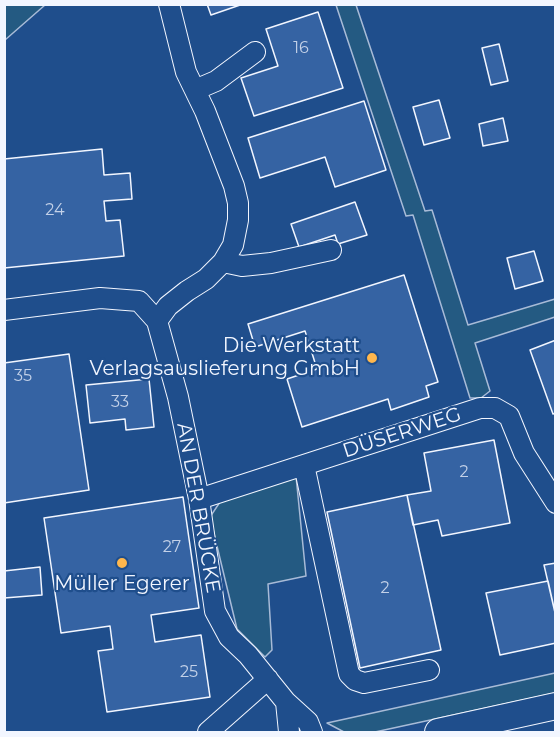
<!DOCTYPE html>
<meta charset="utf-8">
<style>
body{margin:0}
#map{position:relative;width:560px;height:737px;overflow:hidden;background:#1f4e8c;font-family:Montserrat,sans-serif}
canvas{display:block}
.frame{position:absolute;inset:0;border:6px solid #f2f6ff;pointer-events:none}
</style>
<div id="map">
<canvas width="560" height="737"></canvas>
<div class="frame"></div>
</div>
<script>
const context = document.querySelector('canvas').getContext('2d');
context.lineJoin = 'round';
function paint(path, color) { context.fillStyle = color; context.fill(path, 'evenodd'); }
function stroke(path, color, width, dash) { context.strokeStyle = color; context.lineWidth = width; context.lineCap = dash ? 'butt' : 'round'; context.setLineDash(dash || []); context.stroke(path); }
function label(font, color, halo, rows, align = 'center') {
  context.font = font + ' Montserrat,sans-serif'; context.lineWidth = 4.5; context.setLineDash([]); context.textBaseline = 'middle'; context.strokeStyle = halo; context.fillStyle = color; for (const [text, x, y, turn = 0] of rows) {
    context.save(); context.translate(x, y); context.rotate((+turn || 0) * Math.PI / 180); context.textAlign = isNaN(turn) ? turn : align; if (halo) context.strokeText(text, 0, 0); context.fillText(text, 0, 0); context.restore();
  }
}
const green = new Path2D(`
 M5 4H45V5L5 40Z
 M336 5H356L425 211 432 210 468 325 555 299V317L475 343 490 391 481 398H470L413 215 406 216Z
 M296 476 306 576 268 584 272 650 265 657 237 629 210 517 222 499Z
 M555 673V693L375 732H344L327 723Z`);
const building = new Path2D(`
 M207 4H243L211 15Z
 M318 12 343 88 254 116 241 78 278 66 266 29Z
 M499 44 508 81 491 85 482 48Z
 M439 100 450 138 424 145 413 107Z
 M364 101 386 170 335 187 325 157 260 178 248 138Z
 M503 118 508 141 483 146 479 124Z
 M102 149 104 175 130 173 132 199 104 201 106 221 120 220 124 256 4 268V159Z
 M355 202 367 235 338 244 335 235 299 247 291 224Z
 M534 251 543 281 515 289 507 258Z
 M404 275 438 382 426 386 429 397 391 410 388 399 302 427 287 379 317 369 305 331 255 347 248 324Z
 M556 340V413L553 414 530 350Z
 M69 354 89 490 4 503V363Z
 M149 379 154 427 126 430 125 419 90 423 86 385Z
 M494 440 510 523 442 536 438 520 413 525 407 495 431 491 424 453Z
 M407 495 441 650 360 668 327 512Z
 M183 497 199 608 151 615 155 642 201 635 210 697 107 712 98 651 113 649 110 626 61 633 44 518Z
 M556 563V617L544 565Z
 M40 567 42 595 4 598V571Z
 M548 581 556 617V643L500 655 486 593Z`);
const minor = new Path2D(`
 M195 90 216 81 255 52
 M223 262 242 266 271 263 331 250
 M4 310 100 298 139 301 157 321 178 397 199 499 215 611 229 637 248 655 286 702 308 722 312 732
 M157 321 168 306 187 291 206 279 223 262 233 245 238 220V203L234 186 205 111 186 72 169 4
 M304 465 349 674 355 680 364 683 429 670
 M199 499 480 408H495L509 416 524 453 556 503
 M286 702 289 732
 M208 732 268 679`);
const major = new Path2D(`
 M438 732 556 706`);
const markers = [
 [372,358,6,"#ffb74d"],
 [122,563,6,"#ffb74d"]
];
const numberNames = [
 ["16",301,48],
 ["24",55,210],
 ["35",23,376],
 ["33",120,402],
 ["2",464,472],
 ["27",172,547],
 ["2",385,588],
 ["25",189,672]
];
const poiNames = [
 ["Die Werkstatt",360,346],
 ["Verlagsauslieferung GmbH",360,369],
 ["Müller Egerer",122,584,"center"]
];
const streetNames = [
 ["DÜSERWEG",402,433,-18],
 ["AN DER BRÜCKE",198,508,80]
];
paint(green, '#245a82');
stroke(green, '#a8bbd7', 1.5);
paint(building, '#3563a3');
stroke(building, '#f2f6ff', 1.5);
stroke(minor, '#f2f6ff', 22);
stroke(major, '#f2f6ff', 28);
stroke(minor, '#1f4e8c', 20);
stroke(major, '#1f4e8c', 26);
for (const [x, y, r, color] of markers) { const dot = new Path2D(); dot.arc(x, y, r, 0, 2 * Math.PI); context.fillStyle = color; context.fill(dot); stroke(dot, '#1f4e8c', 2); }
label('16px', '#c3d1e8', null, numberNames);
label('20px', '#f2f6ff', '#1f4e8c', poiNames, 'right');
label('20px', '#f2f6ff', '#1f4e8c', streetNames);
</script>
